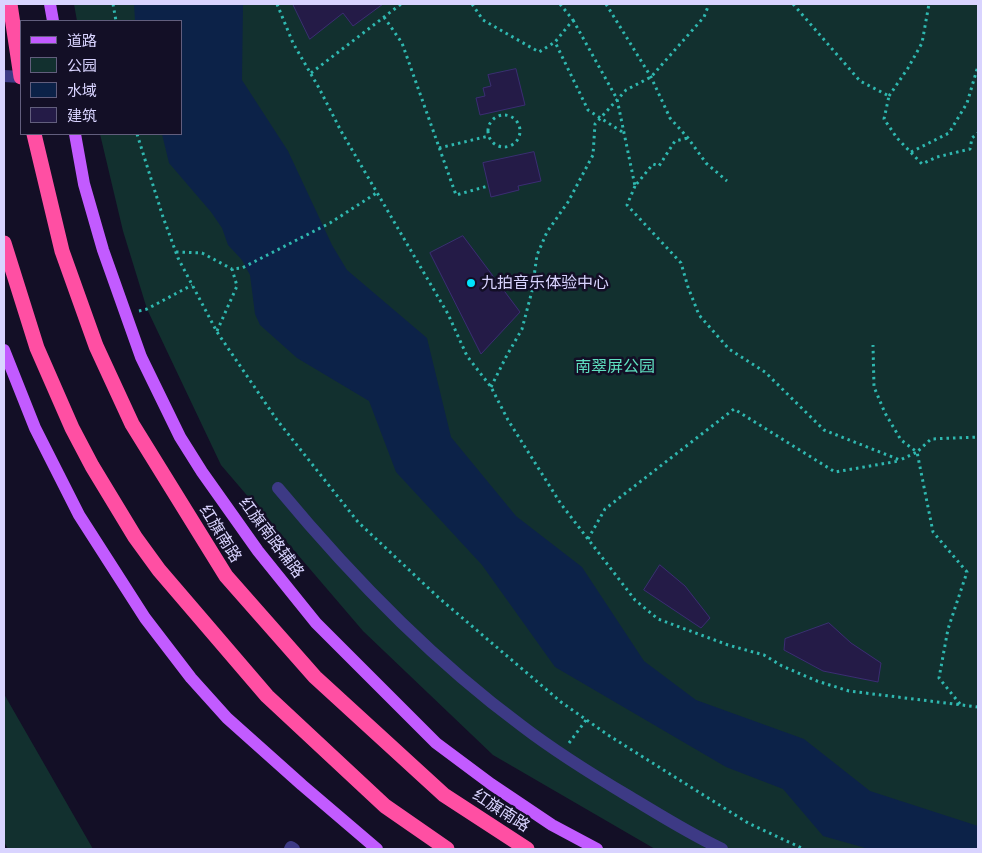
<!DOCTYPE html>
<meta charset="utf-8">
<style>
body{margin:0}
#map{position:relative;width:982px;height:853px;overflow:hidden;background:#130f26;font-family:"IBM Plex Sans","Noto Sans SC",sans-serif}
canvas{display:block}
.frame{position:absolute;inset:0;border:5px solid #d9d4ff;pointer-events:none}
.legend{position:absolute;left:20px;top:20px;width:162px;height:115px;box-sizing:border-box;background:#130f26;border:1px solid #625e7d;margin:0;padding:6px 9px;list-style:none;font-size:15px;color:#d9d4ff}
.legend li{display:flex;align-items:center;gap:10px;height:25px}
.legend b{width:25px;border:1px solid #625e7d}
</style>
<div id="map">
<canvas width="982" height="853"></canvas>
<div class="frame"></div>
<ul class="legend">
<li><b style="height:6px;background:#c25bff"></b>道路</li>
<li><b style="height:14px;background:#12302f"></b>公园</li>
<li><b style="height:14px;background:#0c2248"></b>水域</li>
<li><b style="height:14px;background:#241b47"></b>建筑</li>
</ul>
</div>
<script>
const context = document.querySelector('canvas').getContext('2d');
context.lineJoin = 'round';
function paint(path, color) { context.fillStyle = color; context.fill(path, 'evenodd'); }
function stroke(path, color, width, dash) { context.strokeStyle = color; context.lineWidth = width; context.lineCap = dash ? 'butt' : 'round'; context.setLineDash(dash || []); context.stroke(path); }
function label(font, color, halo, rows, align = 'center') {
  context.font = font + ' "IBM Plex Sans","Noto Sans SC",sans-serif'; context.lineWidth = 5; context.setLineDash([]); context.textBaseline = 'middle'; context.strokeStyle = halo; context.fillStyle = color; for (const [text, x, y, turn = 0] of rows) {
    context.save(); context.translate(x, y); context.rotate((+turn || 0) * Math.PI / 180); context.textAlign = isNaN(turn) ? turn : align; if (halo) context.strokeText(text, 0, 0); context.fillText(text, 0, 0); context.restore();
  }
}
const green = new Path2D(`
 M74 4H978V849H655L493 755 363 631 221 465 147 309 123 231 100 134H181V21H77Z
 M4 694 93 849H8L4 842Z`);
const water = new Path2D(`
 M134 4H243L242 80 288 151 332 245 347 270 427 338 451 437 516 516 582 567 644 661 696 700 804 739 870 791 978 826V849H869L823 836 783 789 726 767 555 667 482 565 396 472 369 401 297 358 260 325 255 314 250 275 242 260 228 245 222 228 211 212 169 163 162 134H181V21H135Z`);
const building = new Path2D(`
 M293 4H383L353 26 343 13 310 39Z
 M516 69 525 105 480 115 476 98 485 96 483 88 491 86 488 75Z
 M534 152 541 181 518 186 519 190 491 197 483 163Z
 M463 236 520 312 481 354 430 253Z
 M660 565 685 586 710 618 701 628 644 590Z
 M829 623 851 643 881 663 878 682 823 671 784 650 785 639Z`);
const path = new Path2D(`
 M113 4 116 21
 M277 4 293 43 319 88 341 131 448 314 467 356 491 387 508 420 561 504 635 600 658 619 728 645 764 655 782 666 817 681 849 691 978 707
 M472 4 483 20 539 52 555 42
 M560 4 573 20 555 42 588 110 624 133
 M606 4 651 77 670 118 688 138 706 163 727 181
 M793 4 860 81 889 96 884 119 897 138 922 164 937 157 970 149 972 138 978 133
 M384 17 402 43 456 195 488 186
 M573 20 617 99 635 186 653 164 659 166 675 141 688 138
 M311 73 401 4
 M889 96 908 68 922 43 929 4
 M488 131a16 16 0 1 1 32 0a16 16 0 1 1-32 0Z
 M137 134 163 217 178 258 217 332 277 420 358 522 439 598 561 702 608 735 748 823 804 849
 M439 148 489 136
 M911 152 949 133 967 103 978 66
 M635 186 627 205 681 263 688 287 699 315 729 349 765 372 824 430 900 460 917 452 901 440 885 413 874 387 873 345
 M176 252 202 253 232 269
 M139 311 147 309 192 285
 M217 331 237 286 232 269 242 268 330 223 378 192
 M491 387 506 357 522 329 532 291 537 255 547 232 568 202 593 155 595 124 626 90 651 77 704 17 709 4
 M588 539 605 509 734 409 835 472 899 461
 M960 704 939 678 948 629 967 572 933 532 917 452 931 439 978 437
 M569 743 586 720`);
const minor = new Path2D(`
 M4 76 21 77
 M278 488C351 576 430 658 522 726 556 752 593 775 630 797 660 815 690 834 722 849
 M290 849 291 847 294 849`);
const major = new Path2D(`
 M50 4 53 21
 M75 134 84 184 103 250 141 357 180 437 202 472 258 551 316 623 436 743 491 784 552 825 597 849
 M4 350 35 428 79 515 145 618 191 678 227 718 302 785 377 849`);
const highway = new Path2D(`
 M34 134 62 251 96 346 132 424 226 576 315 677 444 795 527 849
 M4 243 37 348 72 428 92 466 135 537 159 570 267 696 385 806 447 849`);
const highwayBridge = new Path2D(`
 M10 4 21 77`);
const markers = [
 [471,283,5,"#00e5ff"]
];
const poiNames = [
 ["九拍音乐体验中心",481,283]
];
const parkNames = [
 ["南翠屏公园",615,367]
];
const streetNames = [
 ["红旗南路",220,534,58],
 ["红旗南路辅路",271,538,53],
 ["红旗南路",501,811,33]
];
paint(green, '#12302f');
paint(water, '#0c2248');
paint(building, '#241b47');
stroke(building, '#3b2d73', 1);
stroke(path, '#2fb8b0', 3, [2.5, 4]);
stroke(minor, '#3d3a85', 12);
stroke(major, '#c25bff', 12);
stroke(highway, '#ff4fa3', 15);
stroke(highwayBridge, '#ff4fa3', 15);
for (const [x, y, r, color] of markers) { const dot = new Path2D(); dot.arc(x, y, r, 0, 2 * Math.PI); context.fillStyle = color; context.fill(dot); stroke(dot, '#130f26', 2); }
label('16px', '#d9d4ff', '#130f26', poiNames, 'left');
label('16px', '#5fe0c0', '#130f26', parkNames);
label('16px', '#d9d4ff', '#130f26', streetNames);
</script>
